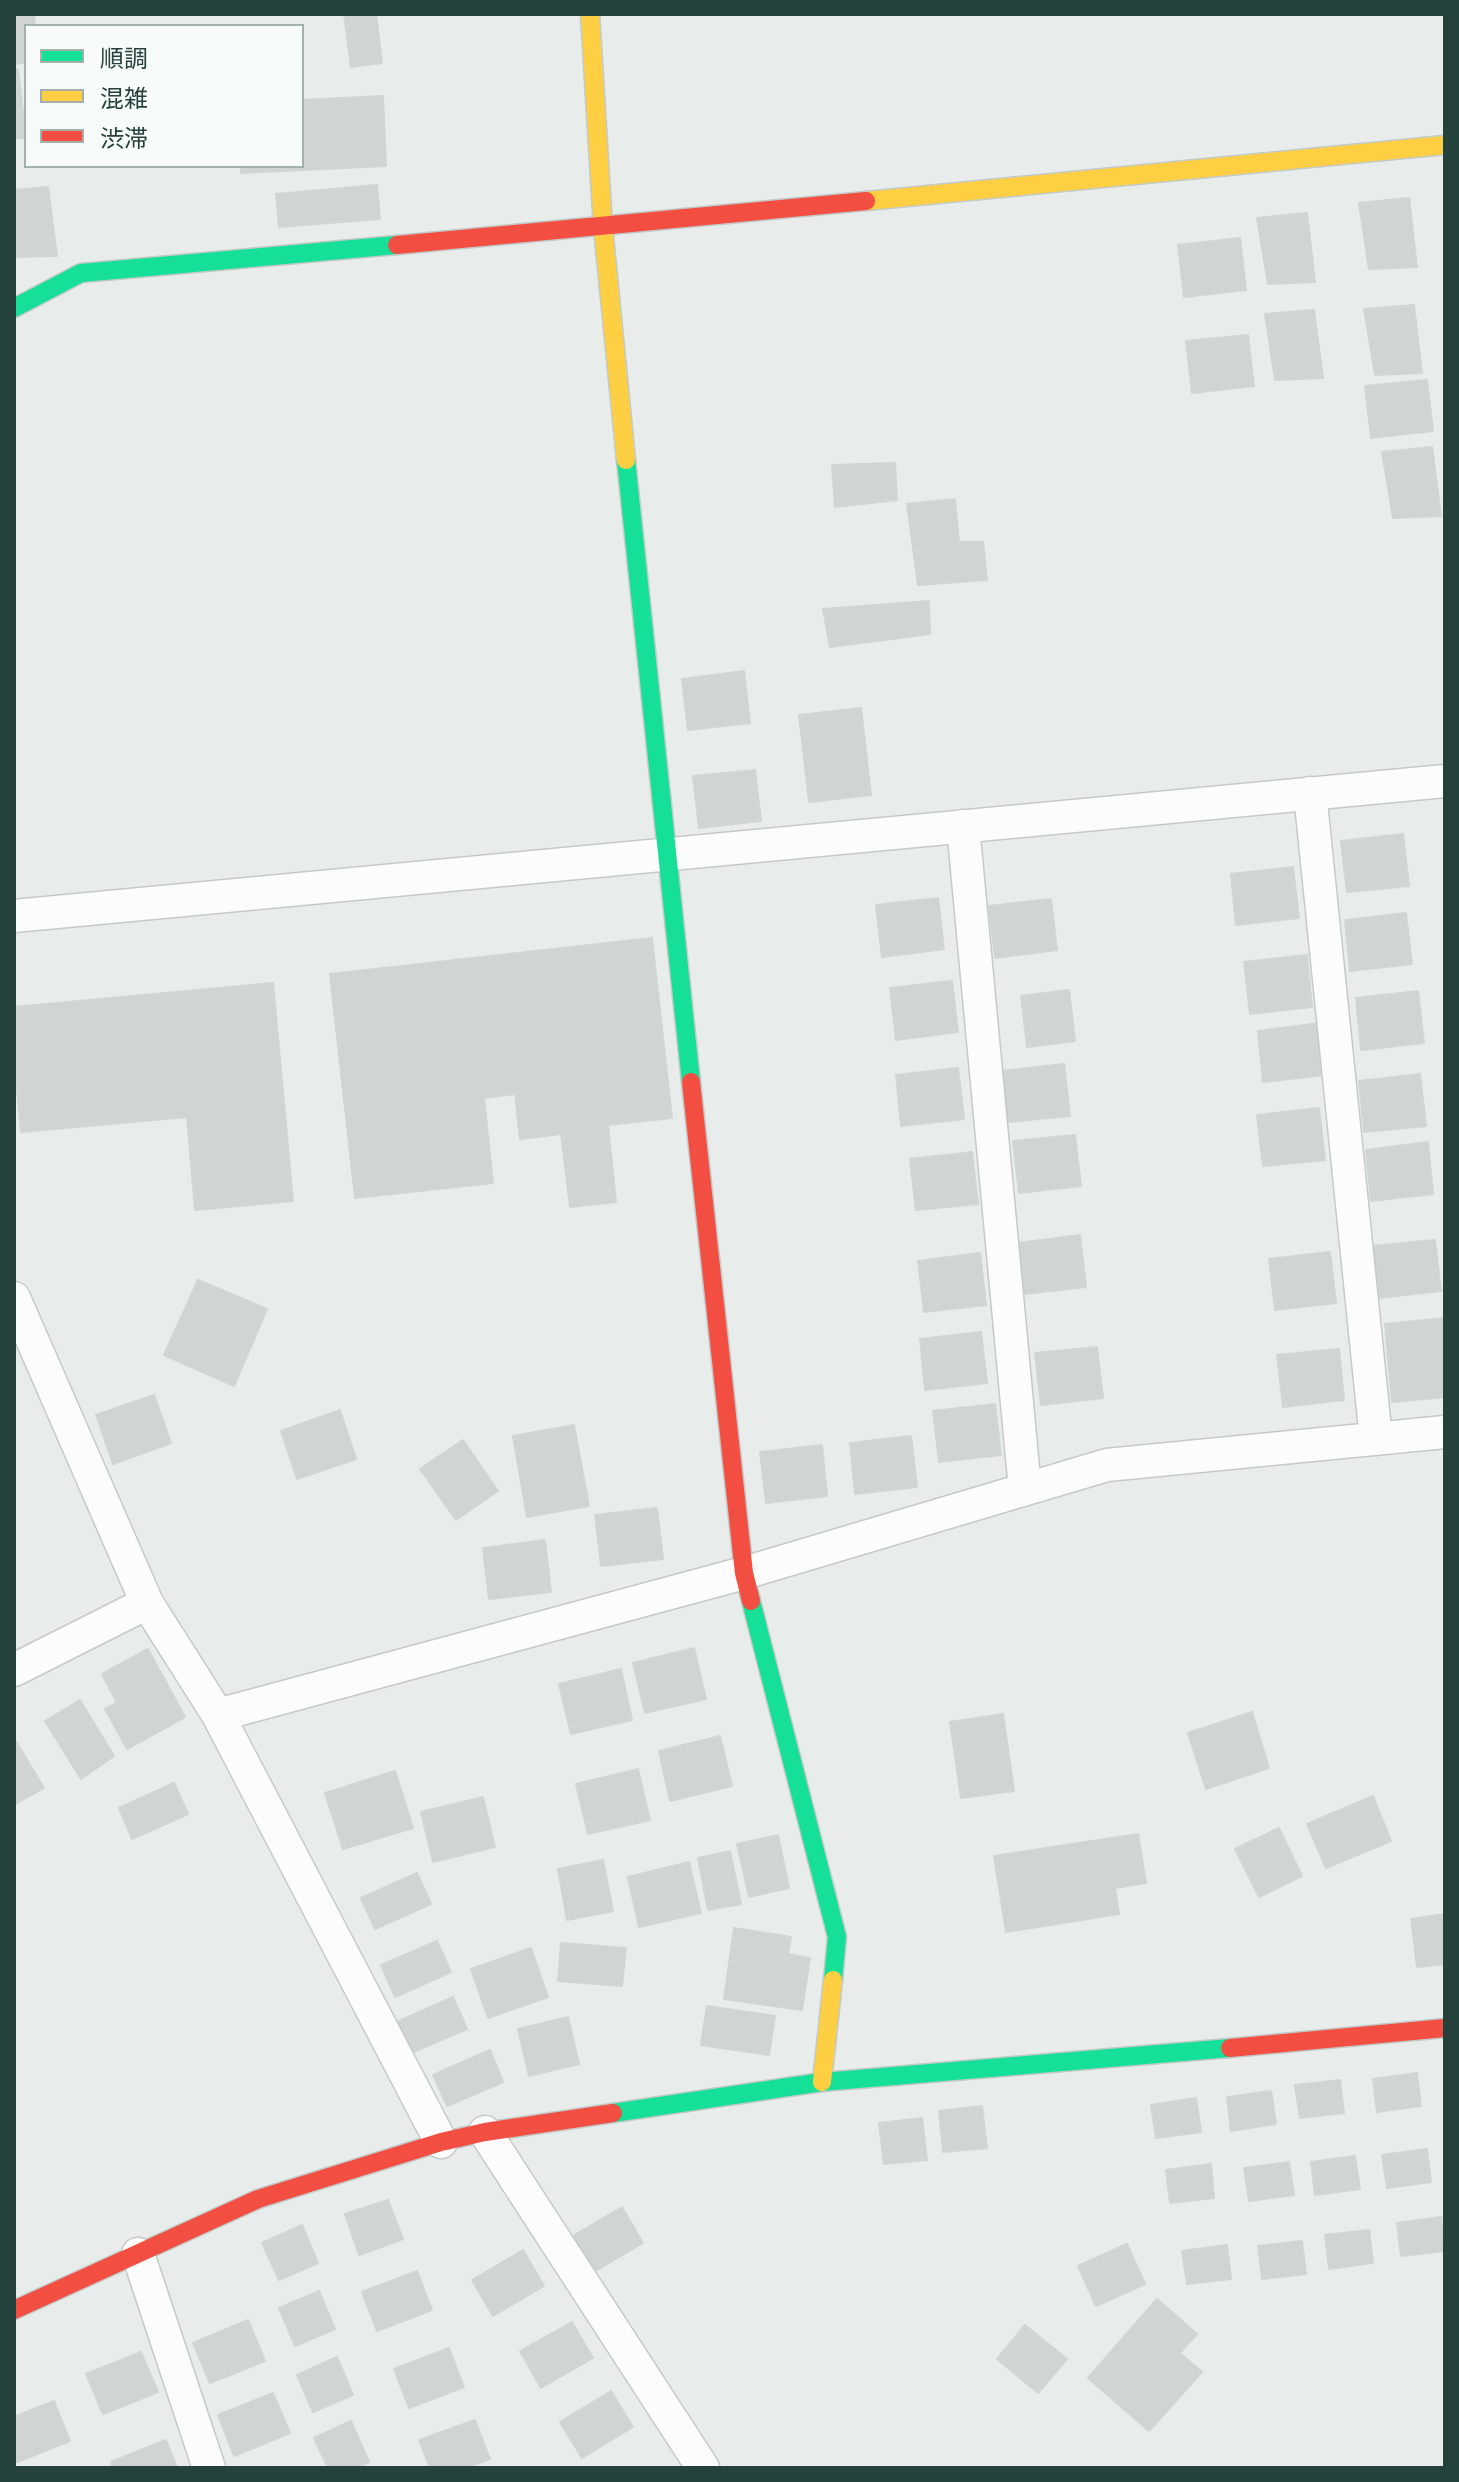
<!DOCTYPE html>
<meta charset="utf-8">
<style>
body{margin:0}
#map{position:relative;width:1459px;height:2482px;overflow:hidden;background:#e8edeb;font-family:"Archivo Narrow","Noto Sans JP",sans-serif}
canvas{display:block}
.frame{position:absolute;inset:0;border:16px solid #25413c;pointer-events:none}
.legend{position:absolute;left:24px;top:24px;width:280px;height:144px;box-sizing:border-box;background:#f7fbf9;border:2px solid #a3b1ad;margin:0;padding:10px 14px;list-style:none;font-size:24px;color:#25413c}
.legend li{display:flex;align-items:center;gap:16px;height:40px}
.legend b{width:40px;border:2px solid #a3b1ad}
</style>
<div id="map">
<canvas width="1459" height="2482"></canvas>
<div class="frame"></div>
<ul class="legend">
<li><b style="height:10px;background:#16e098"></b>順調</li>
<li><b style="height:10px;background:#ffcf43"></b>混雑</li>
<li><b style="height:10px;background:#f24e42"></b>渋滞</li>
</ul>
</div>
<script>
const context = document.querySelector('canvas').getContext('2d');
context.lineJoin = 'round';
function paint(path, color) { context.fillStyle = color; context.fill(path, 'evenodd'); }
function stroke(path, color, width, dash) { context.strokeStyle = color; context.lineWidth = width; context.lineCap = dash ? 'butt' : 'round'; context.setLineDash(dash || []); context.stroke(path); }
const building = new Path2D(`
 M14 14H34L35 26H26V62L14 64Z
 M344 14H376L382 63 351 67Z
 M18 69 26 138H14V70Z
 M383 96 386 166 241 173V166H302V100Z
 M377 185 380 219 279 227 276 194Z
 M48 187 57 256 14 257V190Z
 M1409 198 1417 267 1369 269 1359 203Z
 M1307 213 1315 282 1268 284 1257 218Z
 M1240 238 1246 290 1184 297 1178 245Z
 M1414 305 1422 373 1375 375 1364 309Z
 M1314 310 1323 378 1275 380 1265 314Z
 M1248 335 1254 386 1192 393 1186 341Z
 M1427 380 1433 431 1371 438 1365 386Z
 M1432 447 1441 516 1393 518 1382 452Z
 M895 463 897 500 835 507 832 465Z
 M955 499 959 542H983L987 580 918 585 907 504Z
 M929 601 930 634 830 647 823 609Z
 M744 671 750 723 688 730 682 679Z
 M861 708 871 795 809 802 799 715Z
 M755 770 761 821 699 828 693 776Z
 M1403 834 1409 886 1347 892 1341 841Z
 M1293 867 1299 918 1236 925 1231 874Z
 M938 898 944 949 882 957 876 905Z
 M1051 899 1057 950 995 958 989 906Z
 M1406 913 1412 964 1350 971 1345 920Z
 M652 938 672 1118 608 1125 616 1202 570 1207 561 1134 520 1139 515 1094 484 1098 493 1183 355 1198 330 974Z
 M1307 955 1312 1007 1250 1014 1244 962Z
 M952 981 958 1032 896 1040 890 988Z
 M273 983 293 1201 195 1210 187 1117 21 1132 14 1061V1007Z
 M1069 990 1075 1041 1027 1047 1021 996Z
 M1418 991 1424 1043 1361 1050 1356 998Z
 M1320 1023 1325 1075 1263 1082 1258 1031Z
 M1064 1064 1070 1116 1007 1122 1002 1071Z
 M958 1068 964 1119 901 1126 896 1075Z
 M1420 1074 1426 1126 1364 1132 1359 1081Z
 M1319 1108 1325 1160 1263 1166 1257 1115Z
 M1075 1135 1081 1186 1019 1193 1013 1141Z
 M1428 1142 1433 1194 1371 1201 1366 1150Z
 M972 1152 978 1204 916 1210 910 1159Z
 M1080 1235 1086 1287 1024 1294 1018 1243Z
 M1435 1240 1441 1291 1379 1298 1373 1246Z
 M1330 1252 1336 1303 1275 1310 1269 1259Z
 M980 1253 986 1305 924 1312 918 1261Z
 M198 1280 267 1309 234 1386 164 1355Z
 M1445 1318V1397L1392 1402 1385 1324Z
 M981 1332 987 1383 925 1390 920 1339Z
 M1097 1347 1103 1398 1041 1405 1035 1353Z
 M1339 1349 1344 1400 1283 1407 1277 1355Z
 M154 1395 171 1443 113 1464 96 1415Z
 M995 1404 1001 1455 939 1462 933 1411Z
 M340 1410 356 1459 297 1479 281 1431Z
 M574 1425 589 1506 527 1517 513 1436Z
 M911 1436 917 1487 855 1494 850 1443Z
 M463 1440 498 1491 456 1520 420 1469Z
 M822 1445 827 1496 766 1503 760 1452Z
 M657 1508 663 1559 601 1566 595 1515Z
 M545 1540 551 1592 489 1599 483 1548Z
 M694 1648 706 1699 645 1713 633 1663Z
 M148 1649 185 1717 127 1749 105 1709 117 1703 102 1674Z
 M621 1669 632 1720 571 1734 559 1684Z
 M80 1700 114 1756 81 1779 45 1721Z
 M1252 1712 1269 1768 1206 1789 1188 1733Z
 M1003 1714 1014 1791 961 1798 950 1722Z
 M720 1736 732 1786 670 1801 659 1751Z
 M14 1738 44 1788 14 1805Z
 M638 1769 650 1820 588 1834 576 1784Z
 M395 1771 413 1828 343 1849 325 1793Z
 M174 1783 188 1814 132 1839 119 1808Z
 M1373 1796 1391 1841 1326 1868 1307 1824Z
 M483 1797 495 1847 433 1862 421 1812Z
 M1279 1828 1302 1876 1259 1897 1235 1849Z
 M1138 1834 1146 1883 1115 1888 1119 1914 1006 1932 994 1856Z
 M778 1835 789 1888 749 1897 737 1844Z
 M730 1851 741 1904 708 1910 698 1858Z
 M603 1860 613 1911 567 1920 558 1869Z
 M689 1862 701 1913 639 1927 628 1877Z
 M417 1873 431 1904 375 1929 361 1898Z
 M1445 1914V1964L1417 1967 1411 1919Z
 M734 1928 791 1937 788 1954 810 1958 802 2010 724 1999Z
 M437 1941 451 1972 395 1997 381 1965Z
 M561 1943 626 1948 622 1986 558 1981Z
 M531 1948 548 1997 488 2018 471 1969Z
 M453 1997 467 2029 411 2053 397 2022Z
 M707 2006 775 2016 769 2055 701 2045Z
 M568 2017 579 2064 529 2076 518 2029Z
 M490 2050 503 2082 447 2106 433 2075Z
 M1417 2073 1421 2106 1377 2112 1373 2079Z
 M1340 2080 1344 2113 1300 2118 1295 2085Z
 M1271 2091 1276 2124 1231 2131 1227 2097Z
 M1196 2098 1201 2132 1156 2138 1151 2105Z
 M982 2106 987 2148 943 2152 939 2111Z
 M922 2118 927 2160 884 2164 879 2123Z
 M1427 2149 1431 2182 1387 2188 1382 2155Z
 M1355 2156 1360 2189 1315 2195 1311 2162Z
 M1289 2162 1294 2195 1249 2201 1244 2168Z
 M1211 2164 1214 2198 1170 2203 1166 2170Z
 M388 2200 403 2239 359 2255 345 2214Z
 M622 2207 643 2243 592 2273 571 2237Z
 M1441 2217 1445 2251 1401 2256 1397 2223Z
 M302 2225 318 2263 279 2280 262 2243Z
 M1369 2230 1373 2263 1329 2269 1325 2235Z
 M1302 2241 1306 2274 1262 2279 1258 2246Z
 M1127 2244 1145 2284 1096 2306 1078 2266Z
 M1227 2245 1231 2279 1187 2284 1182 2251Z
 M523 2250 544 2286 493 2316 472 2280Z
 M417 2271 432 2310 377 2331 362 2292Z
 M319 2291 335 2329 295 2346 279 2308Z
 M1157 2299 1197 2334 1180 2353 1202 2372 1149 2431 1088 2378Z
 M248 2320 265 2361 210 2383 193 2343Z
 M572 2322 593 2358 541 2388 520 2351Z
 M1025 2325 1067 2359 1038 2393 997 2359Z
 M449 2348 464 2387 409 2408 394 2369Z
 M141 2352 158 2392 103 2414 86 2374Z
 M337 2357 353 2395 313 2412 297 2375Z
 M611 2391 633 2427 582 2458 560 2422Z
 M273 2393 290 2433 234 2456 218 2415Z
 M54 2401 70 2441 15 2463 14 2417Z
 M475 2420 490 2459 465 2468H430L419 2440Z
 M351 2421 369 2462 355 2468H328L314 2438Z
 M166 2440 177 2468H113L111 2462Z`);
const street = new Path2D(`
 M1310 793 1376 1439
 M963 826 1025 1489
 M14 916 1445 781
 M14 1298 147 1603 218 1715 441 2142
 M14 1670 147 1603
 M218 1715 744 1573 1107 1465 1445 1432
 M485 2132 703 2468
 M138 2254 209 2468`);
const fast = new Path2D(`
 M14 308 81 273 397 245
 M626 460 691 1082
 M751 1601 837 1937 833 1980
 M613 2113 822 2082 1230 2048`);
const slow = new Path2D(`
 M590 14 603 227 626 460
 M866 201 1445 145
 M822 2082 833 1980`);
const jam = new Path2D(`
 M397 245 866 201
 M691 1082 744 1573 751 1601
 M1230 2048 1445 2028
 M14 2310 258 2199 441 2142 485 2132 613 2113`);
paint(building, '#d0d5d4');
stroke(building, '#d0d6d4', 2);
stroke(street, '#c5cac8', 35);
stroke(fast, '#c3cac8', 21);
stroke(slow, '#c3cac8', 21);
stroke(jam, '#c3cac8', 21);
stroke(street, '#fcfcfc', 32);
stroke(fast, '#16e098', 18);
stroke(slow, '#ffcf43', 18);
stroke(jam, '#f24e42', 18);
</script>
